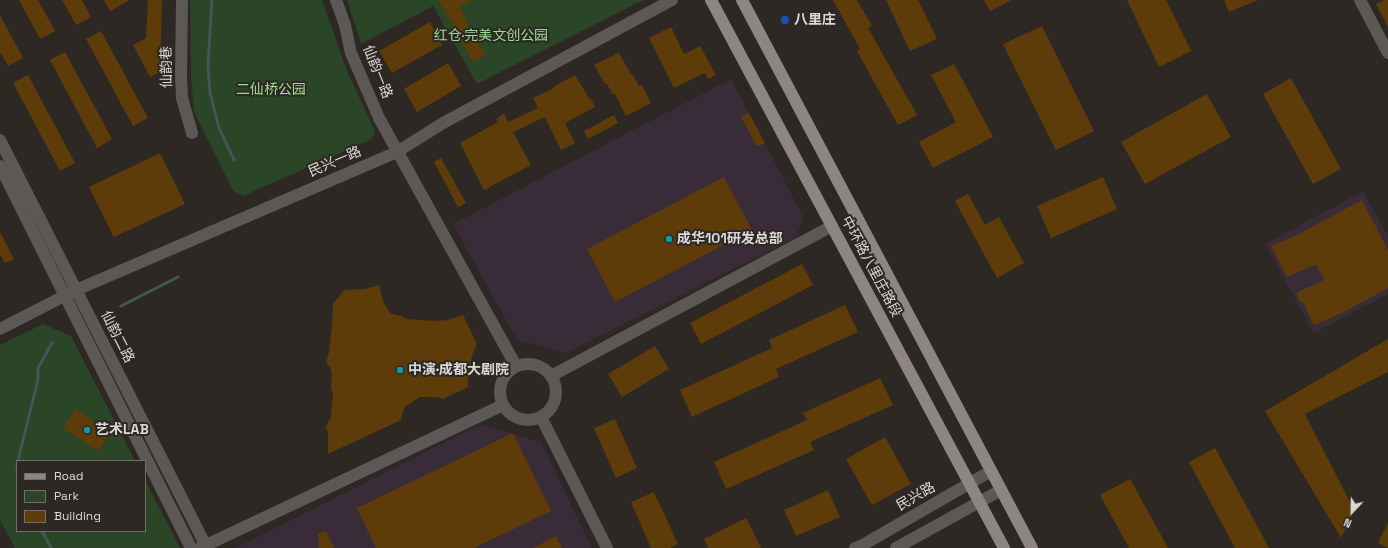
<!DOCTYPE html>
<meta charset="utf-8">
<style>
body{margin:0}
#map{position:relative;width:1388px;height:548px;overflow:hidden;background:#2d2823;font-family:"Space Grotesk",sans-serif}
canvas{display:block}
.legend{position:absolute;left:16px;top:460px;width:130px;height:72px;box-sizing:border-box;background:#2d2823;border:1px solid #736e6a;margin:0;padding:5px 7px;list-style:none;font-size:12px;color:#dbd8d5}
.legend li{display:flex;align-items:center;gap:8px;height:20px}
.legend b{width:20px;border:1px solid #736e6a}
.north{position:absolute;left:1332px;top:492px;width:40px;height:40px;-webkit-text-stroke:3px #2d2823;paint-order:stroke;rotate:202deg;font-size:11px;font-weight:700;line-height:16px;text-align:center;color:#dbd8d5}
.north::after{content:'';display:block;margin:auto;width:14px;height:18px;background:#dbd8d5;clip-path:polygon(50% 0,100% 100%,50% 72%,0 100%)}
</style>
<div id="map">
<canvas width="1388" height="548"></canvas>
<ul class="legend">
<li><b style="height:5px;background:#8c8582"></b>Road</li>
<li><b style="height:11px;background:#2b4527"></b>Park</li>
<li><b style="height:11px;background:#5e3c09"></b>Building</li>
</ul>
<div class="north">N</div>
</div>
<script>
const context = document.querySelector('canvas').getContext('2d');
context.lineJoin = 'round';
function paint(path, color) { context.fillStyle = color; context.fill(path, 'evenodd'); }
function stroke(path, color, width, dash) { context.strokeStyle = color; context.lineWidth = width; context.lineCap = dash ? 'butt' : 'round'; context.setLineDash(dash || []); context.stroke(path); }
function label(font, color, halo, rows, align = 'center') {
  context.font = font + ' "Space Grotesk","Noto Sans SC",sans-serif'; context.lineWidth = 4; context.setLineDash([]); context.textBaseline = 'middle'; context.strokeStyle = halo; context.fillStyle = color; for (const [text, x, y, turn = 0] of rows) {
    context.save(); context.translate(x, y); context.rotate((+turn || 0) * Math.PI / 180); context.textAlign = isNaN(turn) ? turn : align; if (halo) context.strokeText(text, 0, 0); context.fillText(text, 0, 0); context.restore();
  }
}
const commercial = new Path2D(`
 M731 79 804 218 795 238 565 353 517 340 453 224Z
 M1363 191 1388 236V294L1314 333 1265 244Z
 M481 424 541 442 592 548H235Z`);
const green = new Path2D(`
 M190 0H322L347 71 375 131 372 139 243 196 233 191 194 112 191 76Z
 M347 0H643L477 84 433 6 361 44Z
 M43 324 71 336 135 461H17V531H145V480L180 548H15L0 520V345Z`);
const stream = new Path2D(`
 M212 0 208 65 210 93 219 128 234 160
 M121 306 178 277
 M18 461 38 379V368L52 343
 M17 465V468
 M42 531 51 548`);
const building = new Path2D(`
 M19 0H38L55 31 40 39Z
 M62 0H82L91 17 76 25Z
 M104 0H130L110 11Z
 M148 0H162L160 72 150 77 133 45 146 38Z
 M439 0H472L459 7 485 55 473 62Z
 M833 0H857L872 26 868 28 917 115 898 125 857 51 860 49Z
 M886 0H918L937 39 910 51Z
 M984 0H1011L990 11Z
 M1127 0H1166L1191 51 1159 67Z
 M1224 0H1258L1229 12Z
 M1384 0H1388V27L1376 4Z
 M0 15 23 58 8 66 0 52Z
 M430 22 442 45 392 73 379 51Z
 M1042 26 1094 131 1056 150 1003 44Z
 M671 27 684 54 700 46 716 75 708 79 705 73 674 88 649 38Z
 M101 31 148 118 133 126 86 39Z
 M65 52 112 139 97 148 50 60Z
 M619 53 632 76 633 75 639 86 642 85 651 103 626 116 615 94 613 95 607 84H605L594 65Z
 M448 63 461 86 417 112 404 89Z
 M954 64 993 137 933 168 919 142 956 122 931 75Z
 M28 75 75 163 60 171 13 83Z
 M575 75 590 100 591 99 595 107 565 123 575 143 561 150 545 117 513 132 531 165 484 190 460 143 498 122 496 119 504 114 508 122 538 108 533 98 554 88 553 87Z
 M1291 78 1341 169 1313 184 1263 94Z
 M1207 94 1231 137 1145 184 1121 142Z
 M749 113 765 143 757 146 741 117Z
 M614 115 618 123 588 139 584 131Z
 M160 153 185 204 114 237 89 187Z
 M441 158 466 203 458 207 434 162Z
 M724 177 752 230 615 302 587 249Z
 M1103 177 1117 209 1051 238 1037 206Z
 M968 194 985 225 999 217 1024 263 997 278 955 201Z
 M1362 200 1388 250V288L1342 313 1314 325 1303 302 1301 303 1296 293 1324 280 1316 264 1287 277 1271 246 1299 234Z
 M0 232 14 259 5 263 0 254Z
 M802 264 813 285 701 344 690 323Z
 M379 285 383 301 390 313 396 315 401 316 406 319 433 321 448 320 463 315 477 344 472 356 468 374V387L443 399 436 397H420L406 406 403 411 401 420 328 454V432L326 427 331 417 333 393 331 389 332 374 330 367 326 362 329 352 332 327 333 304 344 290 365 289Z
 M845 305 858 332 776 369 779 377 692 417 680 390 772 348 769 340Z
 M1388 339V372L1305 414 1354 510 1341 538 1265 411Z
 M655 346 669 369 622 397 608 374Z
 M880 378 893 405 810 442 814 450 726 489 714 462 807 420 803 413Z
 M76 409 110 433 98 451 63 428Z
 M615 419 637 468 616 478 594 428Z
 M513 433 551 511 474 548H376L357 508Z
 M885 437 911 484 872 505 846 459Z
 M1215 448 1269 548H1235L1189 462Z
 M1130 479 1168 548H1129L1100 495Z
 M828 490 840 517 796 536 784 510Z
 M654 492 678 544 670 548H651L631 502Z
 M746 518 761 548H708L704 539Z
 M1388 523V548L1378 543Z
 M326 531 334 548H319L318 534Z
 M556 536 562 548H533Z`);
const minor = new Path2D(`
 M182 0 181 76 182 98 192 133
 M336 0 345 25 351 53 379 118 516 366
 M1360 0 1388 53
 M0 140 207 548
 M0 166 191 548
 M0 329 76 290 397 152 443 123 672 0
 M500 392a28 28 0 1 1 56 0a28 28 0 1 1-56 0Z
 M551 376 832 226
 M541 417 607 548
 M200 548 503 405
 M855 548 861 546 991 471
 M896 548 1001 490`);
const major = new Path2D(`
 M711 0 1004 548
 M742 0 1032 548`);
const markers = [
 [785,20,5,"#1a4fb4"],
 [669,239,4,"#0f9aa8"],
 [400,370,4,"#0f9aa8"],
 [87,430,4,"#0f9aa8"]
];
const poiNames = [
 ["八里庄",794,20],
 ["成华101研发总部",677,239],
 ["中演·成都大剧院",408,370],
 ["艺术LAB",95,430]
];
const parkNames = [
 ["红仓·完美文创公园",491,36],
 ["二仙桥公园",271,90]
];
const streetNames = [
 ["仙韵巷",167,67,-91],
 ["仙韵一路",377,72,68],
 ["民兴一路",335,162,-23],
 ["中环路八里庄路段",871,267,62],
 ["仙韵二路",117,337,63],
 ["民兴路",916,497,-30]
];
paint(commercial, '#3a2b38');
paint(green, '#2b4527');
stroke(stream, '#425658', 3);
paint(building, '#5e3c09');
stroke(minor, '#5b5856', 12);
stroke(major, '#8c8582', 12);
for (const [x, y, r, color] of markers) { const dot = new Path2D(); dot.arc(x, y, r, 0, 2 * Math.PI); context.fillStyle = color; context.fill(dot); stroke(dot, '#2d2823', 1.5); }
label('bold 14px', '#dbd8d5', '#2d2823', poiNames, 'left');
label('14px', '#9adf90', '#2d2823', parkNames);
label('14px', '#dbd8d5', '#2d2823', streetNames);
</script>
